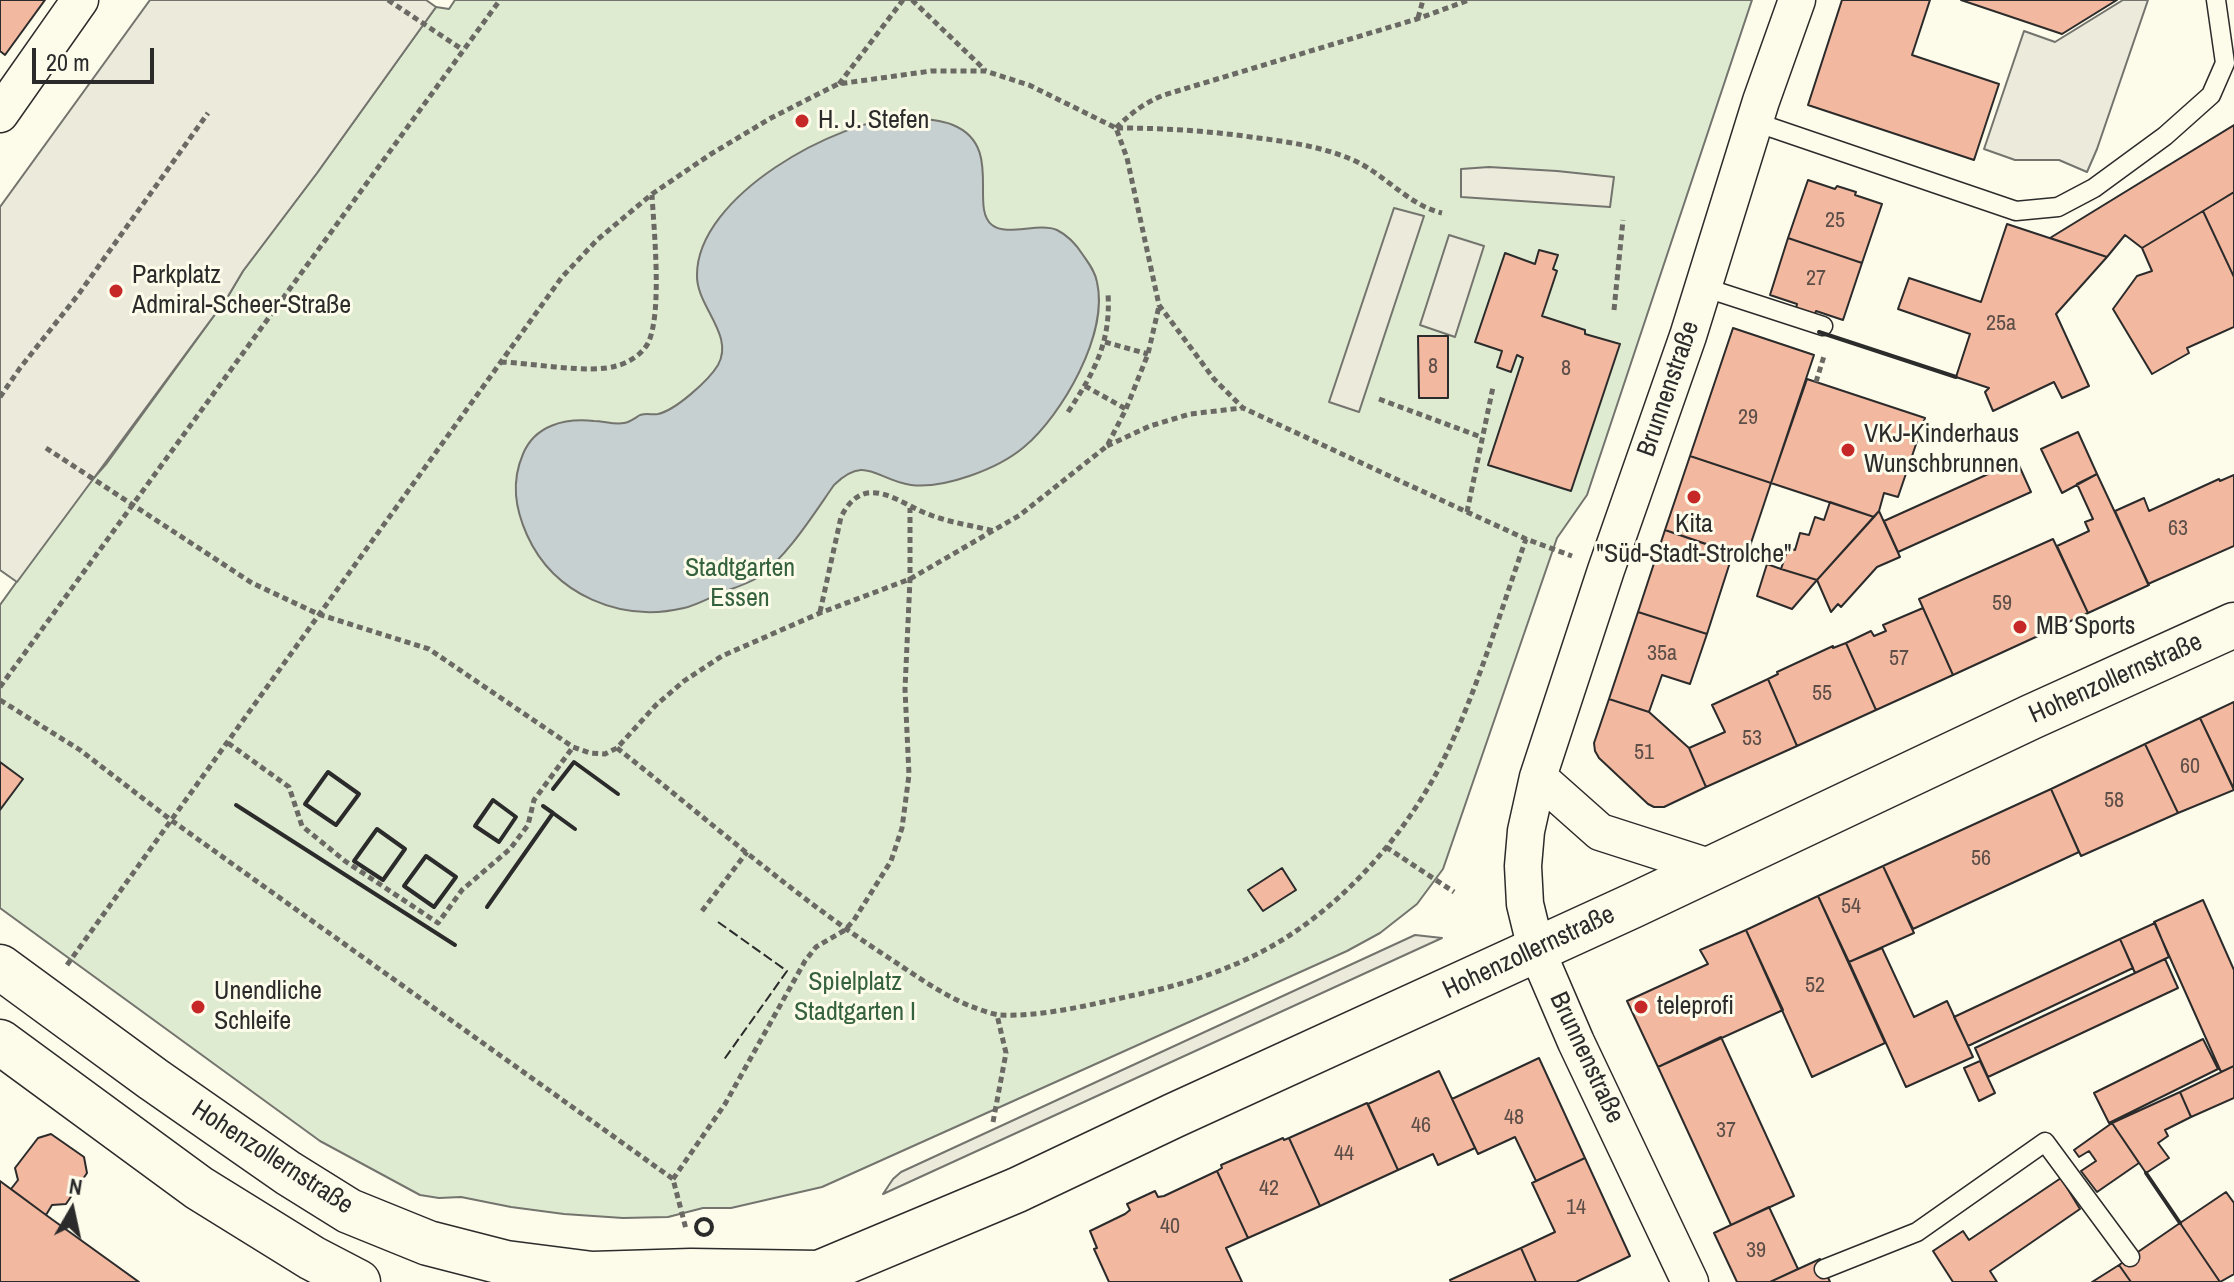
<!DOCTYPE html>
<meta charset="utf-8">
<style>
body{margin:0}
#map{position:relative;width:2234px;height:1282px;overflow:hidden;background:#fdfbea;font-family:"Archivo Narrow",sans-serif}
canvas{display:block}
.north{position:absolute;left:32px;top:1170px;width:80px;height:80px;-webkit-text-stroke:6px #fdfbea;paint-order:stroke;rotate:9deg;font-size:22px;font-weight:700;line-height:32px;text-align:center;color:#2b2b2b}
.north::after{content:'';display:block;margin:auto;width:28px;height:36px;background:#2b2b2b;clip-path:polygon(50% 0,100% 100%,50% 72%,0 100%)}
.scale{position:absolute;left:32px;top:48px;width:122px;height:36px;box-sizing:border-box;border:4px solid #2b2b2b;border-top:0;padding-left:10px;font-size:24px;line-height:28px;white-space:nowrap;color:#2b2b2b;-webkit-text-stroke:6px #fdfbea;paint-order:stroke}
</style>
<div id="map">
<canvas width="2234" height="1282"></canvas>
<div class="north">N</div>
<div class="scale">20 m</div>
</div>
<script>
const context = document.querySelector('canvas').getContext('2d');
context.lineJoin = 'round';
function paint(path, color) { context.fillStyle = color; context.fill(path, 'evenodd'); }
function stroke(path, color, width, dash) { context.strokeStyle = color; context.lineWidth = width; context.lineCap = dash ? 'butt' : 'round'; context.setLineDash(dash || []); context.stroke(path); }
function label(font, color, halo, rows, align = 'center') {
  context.font = font + ' "Archivo Narrow",sans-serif'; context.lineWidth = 6; context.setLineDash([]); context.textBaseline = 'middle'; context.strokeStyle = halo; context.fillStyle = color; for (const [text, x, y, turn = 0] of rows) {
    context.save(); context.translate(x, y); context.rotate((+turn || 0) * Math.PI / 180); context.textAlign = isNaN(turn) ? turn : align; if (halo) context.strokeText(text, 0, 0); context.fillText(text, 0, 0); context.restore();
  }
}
const green = new Path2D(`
 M455 0H1752L1587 495 1557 538 1443 869 1417 904 1380 933 1347 951 822 1187 731 1208H703L668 1217 623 1218 564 1214 511 1207 461 1197 439 1198 420 1195 320 1141 0 908V605L79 495 107 463 227 298 243 271 317 173 436 7 449 9Z`);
const parking = new Path2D(`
 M150 0H426L436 7 317 173 243 271 227 298 17 582 0 570V207Z
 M2123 0H2148L2097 149 2087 172 2059 160H2015L1984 149 2024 31 2055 42Z
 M1489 167 1557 171 1614 177 1610 207 1461 197V169Z
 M1394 208 1424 216 1359 412 1329 402Z
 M1449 235 1484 246 1455 337 1420 325Z
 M1415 935 1442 938 883 1194 893 1179 901 1172Z`);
const water = new Path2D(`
 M905 117C920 119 939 119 953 125 1004 146 969 207 992 225 1007 237 1038 222 1057 230 1069 236 1076 244 1083 255 1089 264 1095 271 1097 282 1109 334 1062 415 1024 447 998 469 944 489 911 485 876 480 866 454 834 485 813 515 787 557 757 578 747 584 734 588 723 592 711 597 697 605 684 608 621 623 554 595 527 535 515 508 511 482 523 454 535 425 565 418 594 421 604 421 614 425 624 423 630 422 635 418 640 415 647 413 652 415 658 414 676 410 709 380 718 365 735 335 696 306 697 275 697 196 836 120 905 117Z`);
const building = new Path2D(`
 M0 0H45L5 55 0 51Z
 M1842 0H1930L1912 55 1999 84 1974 160 1808 105Z
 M1961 0H2117L2062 34Z
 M2234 125V192L2203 211 2142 248 2125 235 2107 257 2050 238Z
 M1808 180 1835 189 1837 186 1856 192 1855 195 1882 204 1862 263 1788 238Z
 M2234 192V277L2203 211Z
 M2203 211 2234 277V327L2187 348 2189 353 2152 374 2113 309 2137 276 2152 271 2142 248Z
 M2007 224 2107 257 2056 314 2089 386 2062 398 2054 382 1993 411 1985 392 1989 388 1956 377 1970 334 1898 309 1909 278 1981 302Z
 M1788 238 1862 263 1843 320 1816 311 1815 314 1796 308 1797 304 1770 295Z
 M1539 250 1558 255 1553 269 1557 271 1542 316 1585 330V334L1620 344 1571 491 1488 465 1523 358 1517 355 1511 372 1497 367 1502 351 1475 342 1505 253 1535 264Z
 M1733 328 1814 355 1771 483 1690 456Z
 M1418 336H1448V398H1419Z
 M1807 379 1925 418 1898 497 1884 493 1879 511 1874 517 1771 483Z
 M2078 432 2097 474 2062 493 2041 449Z
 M1690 456 1771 483 1746 558 1665 530Z
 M2017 461 2031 492 1898 552 1884 521Z
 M2097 474 2149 585 2088 613 2057 546 2089 531 2085 522 2093 519 2077 484Z
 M2234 475V546L2148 584 2115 511 2144 498 2149 511 2219 479 2220 481Z
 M1830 502 1874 517 1817 580 1781 569 1788 548 1795 550 1800 533 1809 535 1815 517 1824 520Z
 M1879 511 1900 557 1877 567 1841 607 1838 604 1831 612 1817 580Z
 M1665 530 1733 553 1707 634 1638 612Z
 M2053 539 2088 613 1953 675 1919 599Z
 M1767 564 1781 569 1817 580 1792 609 1757 596Z
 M1923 608 1953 675 1876 710 1846 643 1871 631 1874 636 1886 631 1883 625Z
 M1638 612 1707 634 1690 684 1662 675 1649 712 1609 699Z
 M1846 643 1876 710 1797 746 1768 679 1778 674 1777 672 1833 646V648Z
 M1768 679 1797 746 1706 787 1689 748 1725 732 1712 705Z
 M1609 699 1649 712 1689 748 1706 787 1664 807H1654L1648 804 1599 758 1595 751 1594 743Z
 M2234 702V789L2200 718Z
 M2200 718 2234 790 2178 813 2145 744Z
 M2145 744 2178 813 2081 856 2051 789Z
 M0 762 23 779 0 810Z
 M2051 789 2079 852 1913 929 1883 866Z
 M1883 866 1914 933 1849 962 1818 896Z
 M1282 868 1296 890 1263 911 1248 890Z
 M1818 896 1885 1043 1812 1077 1746 930Z
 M2203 900 2234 970V1066L2221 1072 2154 922Z
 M2155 923 2169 957 2135 973 2120 939Z
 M1746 930 1783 1010 1658 1067 1627 1001 1708 964 1700 950Z
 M2120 939 2133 968 1968 1046 1954 1017Z
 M1882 948 1914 1017 1947 1001 1973 1057 1906 1087 1849 962Z
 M2165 959 2178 988 1988 1077 1975 1048Z
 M1721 1037 1794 1196 1731 1225 1658 1067Z
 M2203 1039 2218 1069 2109 1123 2094 1093Z
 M1539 1058 1585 1158 1536 1181 1515 1137 1478 1154 1452 1099Z
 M1980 1061 1995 1093 1979 1101 1964 1068Z
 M2234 1066V1098L2191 1117 2180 1092Z
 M1439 1071 1475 1148 1438 1165 1433 1154 1398 1170 1368 1104Z
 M2180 1092 2191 1117 2165 1130 2168 1136 2158 1143 2169 1158 2146 1173 2112 1123Z
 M1367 1103 1398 1170 1320 1206 1289 1138Z
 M2112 1123 2139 1163 2097 1192 2081 1171 2096 1161 2089 1151 2079 1157 2074 1150Z
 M51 1134 84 1157 87 1173 66 1204 52 1205 46 1215 11 1189 18 1180 15 1168 38 1138Z
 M1283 1138 1284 1140 1289 1138 1320 1206 1248 1238 1217 1171 1222 1168 1221 1165Z
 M1585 1158 1630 1256 1576 1282H1536L1521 1248 1555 1232 1532 1183Z
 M1217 1171 1248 1238 1226 1248 1242 1282H1109L1094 1249 1097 1248 1090 1231 1125 1214 1130 1210 1127 1204 1155 1191 1158 1197 1164 1196Z
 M2061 1178 2080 1209 1990 1271 1997 1282H1953L1933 1251 1963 1231 1969 1240Z
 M0 1181 46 1215 139 1282H0Z
 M2226 1192 2234 1203V1274L2220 1282 2180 1223Z
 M1769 1207 1798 1269 1770 1282H1737L1714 1233Z
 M2180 1223 2220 1282H2131L2119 1265Z
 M1521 1248 1536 1282H1451L1450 1280Z
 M1820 1259 1830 1282H1770Z
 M2119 1265 2131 1282H2092Z`);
const path = new Path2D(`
 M388 0 463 50
 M912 0 985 70
 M1418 18 1423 0
 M839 84 903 0
 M1116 128C1131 113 1144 103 1164 95L1417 19 1469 0
 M1117 128C1165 128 1211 131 1258 138 1290 142 1323 147 1353 160 1385 174 1408 205 1442 213
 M1614 310 1623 220
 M1105 342 1148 354
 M501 362C531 363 590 374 616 366 629 363 644 353 649 341 662 309 654 231 652 195
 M1816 382 1824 356
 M1085 386 1126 409
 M0 397 20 368 78 295 208 113
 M1379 399 1481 437
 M1068 412C1095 371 1111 342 1108 293
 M1107 446 1150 426 1190 414 1242 408
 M46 448 252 583 318 614 429 649 573 747 590 753 605 754 617 748 656 705 684 681 722 656 820 613 910 579 1020 515 1107 446 1126 409 1148 354 1159 306
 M1467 512 1493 387
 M820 612 841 517C865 469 900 505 933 516 953 523 974 526 994 531
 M0 687 500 0
 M0 700 80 750 171 820 673 1179 686 1229
 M228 743 289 787 302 826 345 861 438 923 462 890 510 849 528 825 534 800 573 747
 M617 748C706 818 795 897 889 958 915 975 941 994 970 1006 979 1009 990 1014 1000 1015 1040 1017 1090 1005 1130 996 1164 989 1198 980 1231 966 1328 927 1408 838 1451 744 1481 678 1502 607 1526 539
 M1386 847 1454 892
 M702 911 747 852
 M67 965 562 277 597 240 652 194 711 154 771 118 838 84 931 71H985L1029 85 1116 128 1127 158 1159 305 1214 379 1243 408 1467 512 1526 539 1572 556
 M993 1122 1006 1053 997 1015
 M673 1179 725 1104 805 961 816 947 845 930 854 920 891 861 902 828 909 775 905 689 910 579V508`);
const service = new Path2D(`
 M1755 122 2016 211 2058 207 2094 188 2165 136 2211 95 2225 63 2216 0
 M1703 287 1823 326
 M1824 1269 1917 1232 2045 1142 2130 1257`);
const minor = new Path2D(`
 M0 114 80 0
 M1538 777 1600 832 1712 868
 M1690 1282 1576 1042 1536 949 1525 904 1523 866 1526 831 1538 777 1606 570 1688 336 1761 101 1797 0`);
const secondary = new Path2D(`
 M0 967 153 1079 288 1173 349 1211 428 1243 506 1263 592 1274 691 1271 819 1273
 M0 1042 199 1188 312 1258 358 1282
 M803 1282 819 1273 1017 1190 1175 1115 1632 906 2031 717 2234 625`);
const fence = new Path2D(`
 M718 922 787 971 723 1061`);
const wall = new Path2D(`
 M1819 332 1956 377
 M328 772 359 794 336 825 305 804Z
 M553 789 574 762 618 794
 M493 800 516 817 499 842 475 826Z
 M236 805 455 945
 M543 806 553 813
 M377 829 405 849 383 880 354 861Z
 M426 856 456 877 434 907 404 886Z
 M487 907 553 813 575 829
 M2146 1173 2180 1223
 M696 1227a8 8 0 1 1 16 0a8 8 0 1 1-16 0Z`);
const markers = [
 [802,121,8,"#c62828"],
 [116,291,8,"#c62828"],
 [1848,450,8,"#c62828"],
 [1694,497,8,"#c62828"],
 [2020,627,8,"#c62828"],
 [198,1007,8,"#c62828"],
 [1641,1007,8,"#c62828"]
];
const numberNames = [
 ["25",1835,221],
 ["27",1816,279],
 ["25a",2001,324],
 ["8",1433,367],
 ["8",1566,369],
 ["29",1748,418],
 ["63",2178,529],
 ["59",2002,604],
 ["35a",1662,654],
 ["57",1899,659],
 ["55",1822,694],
 ["53",1752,739],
 ["51",1644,753],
 ["60",2190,767],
 ["58",2114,801],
 ["56",1981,859],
 ["54",1851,907],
 ["52",1815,986],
 ["48",1514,1118],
 ["46",1421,1126],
 ["37",1726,1131],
 ["44",1344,1154],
 ["42",1269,1189],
 ["14",1576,1208],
 ["40",1170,1227],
 ["39",1756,1251]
];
const poiNames = [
 ["H. J. Stefen",818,121],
 ["Parkplatz",132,276],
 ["Admiral-Scheer-Straße",132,306],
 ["VKJ-Kinderhaus",1864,435],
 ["Wunschbrunnen",1864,465],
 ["Kita",1694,525,"center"],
 ["\"Süd-Stadt-Strolche\"",1694,555,"center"],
 ["MB Sports",2036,627],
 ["Unendliche",214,992],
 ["Schleife",214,1022],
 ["teleprofi",1657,1007]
];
const streetNames = [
 ["Brunnenstraße",1669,389,-71],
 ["Hohenzollernstraße",2116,679,-24],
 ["Hohenzollernstraße",1529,953,-25],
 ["Brunnenstraße",1586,1058,65],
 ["Hohenzollernstraße",272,1158,33]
];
const parkNames = [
 ["Stadtgarten",740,569],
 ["Essen",740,599],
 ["Spielplatz",855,983],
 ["Stadtgarten I",855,1013]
];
paint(green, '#deebd1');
stroke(green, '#74746e', 2);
paint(parking, '#eceadb');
stroke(parking, '#74746e', 2);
paint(water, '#c7d0d0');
stroke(water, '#74746e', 2);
paint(building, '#f2b8a0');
stroke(building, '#2b2b2b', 2);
stroke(service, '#2b2b2b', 21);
stroke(minor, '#2b2b2b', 39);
stroke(secondary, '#2b2b2b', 47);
stroke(path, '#6a6964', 5, [6, 4]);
stroke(service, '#fdfbea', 18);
stroke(minor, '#fdfbea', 36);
stroke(secondary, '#fdfbea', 44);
stroke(fence, '#2b2b2b', 2, [10, 4]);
stroke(wall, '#2b2b2b', 4);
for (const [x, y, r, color] of markers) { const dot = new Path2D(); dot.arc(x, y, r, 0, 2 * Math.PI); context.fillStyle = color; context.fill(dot); stroke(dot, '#fdfbea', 3); }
label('22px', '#5d4e48', null, numberNames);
label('26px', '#2b2b2b', '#fdfbea', poiNames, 'left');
label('26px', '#2b2b2b', '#fdfbea', streetNames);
label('26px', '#34623c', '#fdfbea', parkNames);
</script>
